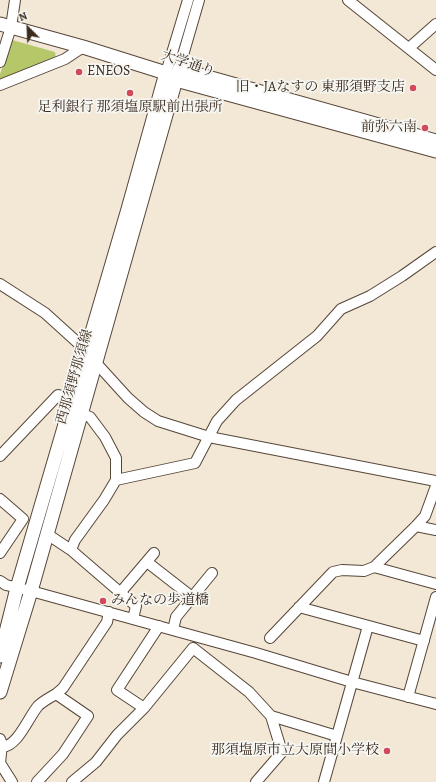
<!DOCTYPE html>
<meta charset="utf-8">
<style>
body{margin:0}
#map{position:relative;width:436px;height:782px;overflow:hidden;background:#f2e8d5;font-family:Alegreya,serif}
canvas{display:block}
.north{position:absolute;left:8px;top:8px;width:40px;height:40px;-webkit-text-stroke:3px #f6f6f2;paint-order:stroke;rotate:336deg;font-size:11px;font-weight:700;line-height:16px;text-align:center;color:#3b2a1e}
.north::after{content:'';display:block;margin:auto;width:14px;height:18px;background:#3b2a1e;clip-path:polygon(50% 0,100% 100%,50% 72%,0 100%)}
</style>
<div id="map">
<canvas width="436" height="782"></canvas>
<div class="north">N</div>
</div>
<script>
const context = document.querySelector('canvas').getContext('2d');
context.lineJoin = 'round';
function paint(path, color) { context.fillStyle = color; context.fill(path, 'evenodd'); }
function stroke(path, color, width, dash) { context.strokeStyle = color; context.lineWidth = width; context.lineCap = dash ? 'butt' : 'round'; context.setLineDash(dash || []); context.stroke(path); }
function label(font, color, halo, rows, align = 'center') {
  context.font = font + ' Alegreya,"Noto Serif JP",serif'; context.lineWidth = 3.5; context.setLineDash([]); context.textBaseline = 'middle'; context.strokeStyle = halo; context.fillStyle = color; for (const [text, x, y, turn = 0] of rows) {
    context.save(); context.translate(x, y); context.rotate((+turn || 0) * Math.PI / 180); context.textAlign = isNaN(turn) ? turn : align; if (halo) context.strokeText(text, 0, 0); context.fillText(text, 0, 0); context.restore();
  }
}
const green = new Path2D(`
 M12 40 55 52 56 59 0 83V74Z`);
const minor = new Path2D(`
 M348 0 436 70
 M409 48 436 24
 M0 62 11 27 15 0
 M179 69 199 0
 M166 73 188 0
 M0 85 65 59 83 47
 M0 284 45 313 77 342 128 398 144 412 158 421 209 437 436 481
 M82 414 90 417 105 437 116 458V480
 M0 456 58 395 72 399
 M0 499 23 519 0 553
 M416 526 436 530
 M47 534 71 550 136 606 133 619
 M71 550 75 540 104 500 116 480 195 463 217 421 236 400 317 336 341 309 370 296 402 276 436 252
 M147 562 192 597
 M374 567 436 584
 M0 581 6 585 31 591 256 653 352 682 436 704
 M120 593 154 553
 M299 607 424 641
 M173 630 176 617 212 573
 M270 638 333 572 342 570 364 571 374 567 416 526 425 516 436 486
 M56 694 63 688 107 622 109 612
 M408 697 436 597
 M144 708 117 690 159 626
 M271 716 337 736
 M0 739 2 744 0 763 12 782
 M2 747C18 746 28 718 38 706 43 701 51 697 56 694L88 716 63 754 37 782
 M72 782 96 762 117 735 144 708 193 648 249 692 271 716 282 752 256 782
 M324 782 368 626`);
const major = new Path2D(`
 M0 24 83 47 166 73 176 80 436 151
 M179 69 436 141
 M0 656 17 588 128 209 166 73
 M0 692 31 591 179 69`);
const markers = [
 [79,72,4,"#d1495b"],
 [413,88,4,"#d1495b"],
 [130,93,4,"#d1495b"],
 [425,128,4,"#d1495b"],
 [103,601,4,"#d1495b"],
 [387,751,4,"#d1495b"]
];
const streetNames = [
 ["大学通り",188,64,19],
 ["西那須野那須線",75,377,-74]
];
const poiNames = [
 ["ENEOS",87,72,"left"],
 ["旧・JAなすの 東那須野支店",405,88],
 ["足利銀行 那須塩原駅前出張所",130,108,"center"],
 ["前弥六南",417,128],
 ["みんなの歩道橋",111,601,"left"],
 ["那須塩原市立大原間小学校",379,751]
];
paint(green, '#b6c769');
stroke(minor, '#564639', 12);
stroke(major, '#564639', 15);
stroke(minor, '#fff', 10);
stroke(major, '#fff', 13);
for (const [x, y, r, color] of markers) { const dot = new Path2D(); dot.arc(x, y, r, 0, 2 * Math.PI); context.fillStyle = color; context.fill(dot); stroke(dot, '#f6f6f2', 1.5); }
label('14px', '#3b2a1e', '#f6f6f2', streetNames);
label('14px', '#3b2a1e', '#f6f6f2', poiNames, 'right');
</script>
